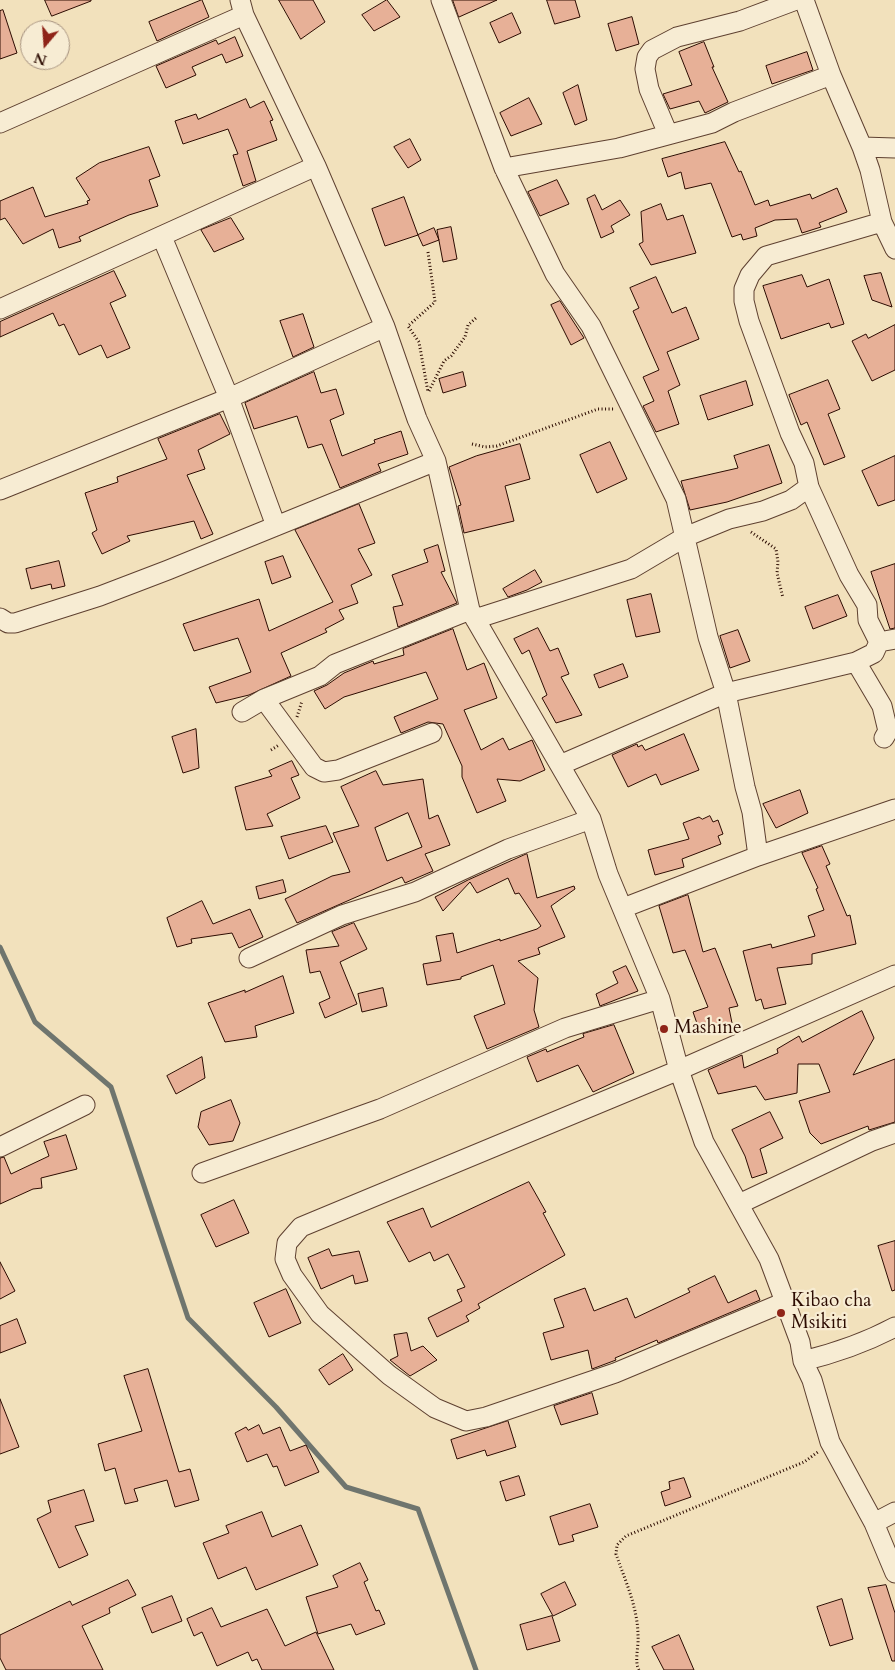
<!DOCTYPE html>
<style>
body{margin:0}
#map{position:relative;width:895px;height:1670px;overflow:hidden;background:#f2e1bc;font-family:Cardo,serif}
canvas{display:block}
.north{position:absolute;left:20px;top:20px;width:50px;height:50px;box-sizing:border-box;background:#f7ecd3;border:1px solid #a6927f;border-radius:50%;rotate:198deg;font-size:14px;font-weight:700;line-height:20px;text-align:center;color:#2c0b01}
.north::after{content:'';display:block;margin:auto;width:18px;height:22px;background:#8f2418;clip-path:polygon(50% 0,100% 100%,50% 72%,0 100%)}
</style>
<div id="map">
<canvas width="895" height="1670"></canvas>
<div class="north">N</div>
</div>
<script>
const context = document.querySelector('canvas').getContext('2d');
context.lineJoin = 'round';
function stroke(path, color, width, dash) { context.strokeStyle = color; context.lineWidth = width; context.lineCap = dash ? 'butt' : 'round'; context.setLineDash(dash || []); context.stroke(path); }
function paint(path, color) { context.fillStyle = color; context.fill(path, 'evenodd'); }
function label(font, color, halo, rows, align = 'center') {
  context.font = font + ' Cardo,serif'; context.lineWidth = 4.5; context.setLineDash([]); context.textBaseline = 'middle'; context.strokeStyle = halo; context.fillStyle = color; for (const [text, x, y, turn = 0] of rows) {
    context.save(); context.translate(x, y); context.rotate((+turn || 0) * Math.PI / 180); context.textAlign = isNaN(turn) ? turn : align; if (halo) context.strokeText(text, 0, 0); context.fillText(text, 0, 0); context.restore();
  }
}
const stream = new Path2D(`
 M0 947 35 1022 111 1087 188 1318 276 1407 346 1487 418 1509 476 1670`);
const building = new Path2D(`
 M45 0H91V1L52 16Z
 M202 0 209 17 157 41 149 22Z
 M279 0H313L325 22 301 39Z
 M387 0 400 17 374 31 362 15Z
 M453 0H497L459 17Z
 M547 0H575L580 17 555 24Z
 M3 10 17 53 0 59V11Z
 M512 13 521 33 499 43 490 23Z
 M632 17 639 44 616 51 608 24Z
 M235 37 243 56 226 63 222 54 192 67 196 75 166 88 156 66 216 40 218 44Z
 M704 42 714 67H712L728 102 705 113 699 101 670 109 663 94 692 85 679 52Z
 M807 52 813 70 772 84 766 66Z
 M578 85 587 120 575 125 563 93Z
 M529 98 542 124 511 136 500 113Z
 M246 99 250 108 264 101 273 120 270 121 277 140 247 151 256 181 243 186 233 155 238 154 228 129 183 144 175 121 196 114 198 119Z
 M410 139 421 160 408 168 394 147Z
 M725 142 739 172 741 171 755 205 768 200 770 206 810 194 812 199 837 188 847 212 819 223 821 227 802 233 797 219 775 220 755 228 757 236 743 240 741 234 732 237 711 183 685 189 681 172 668 177 662 159Z
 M149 147 160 176 149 180 158 206 129 215 79 237 81 241 59 248 53 229 23 244 5 218 0 220V201L33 187 45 217 88 204 87 201 90 200 76 178 99 163Z
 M557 180 569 204 540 216 528 192Z
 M595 195 602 210 620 200 630 215 611 226 614 232 601 238 587 199Z
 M404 197 418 235 385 246 372 209Z
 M661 204 667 220 683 215 696 253 651 265 639 244 643 242 641 212Z
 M231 218 244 239 214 252 201 230Z
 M451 227 457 259 443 262 437 230Z
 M434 228 439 240 423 246 418 235Z
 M114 271 126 296 110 303 130 348 107 358 101 345 79 355 64 324 59 326 53 313 0 337V322Z
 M881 273 892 307 872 300 864 276Z
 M802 275 807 287 829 279 844 324 831 328 829 323 781 339 763 286Z
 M656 277 672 313 686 307 699 339 667 352 680 385 668 391 679 424 656 432 643 406 654 401 643 377 659 370 633 311 639 308 630 288Z
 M560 301 584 338 571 345 551 305Z
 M303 314 314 347 293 357 280 321Z
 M895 325V370L872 381 852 341 866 334 868 338Z
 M314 372 321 393 336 389 344 414 330 420 342 456 375 443 374 440 401 431 408 454 378 464 381 471 340 488 322 444 308 448 297 416 254 429 245 403Z
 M463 372 466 386 443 393 439 379Z
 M828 380 840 409 828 414 845 457 824 465 807 422 801 425 789 395Z
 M746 381 753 405 708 420 700 396Z
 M220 414 230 434 198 450 205 469 187 475 213 534 201 539 194 521 127 536 130 541 102 554 92 533 97 530 85 493 118 482 117 477 167 459 158 439Z
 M610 442 627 479 597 493 580 455Z
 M520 444 530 479 505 486 514 521 464 533 458 506 461 505 449 467 476 456Z
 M769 445 782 483 727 502 690 510 681 481 738 468 734 456Z
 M895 456V500L878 506 862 471Z
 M359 504 375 543 358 549 372 575 351 585 358 603 339 610 344 619 325 629 327 632 281 653 291 676 249 695 216 703 209 687 251 672 238 638 194 651 183 624 259 599 269 631 333 602 295 530Z
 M438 545 445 571 441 572 457 603 398 627 393 607 403 605 392 575 428 562 424 550Z
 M283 556 291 577 272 584 265 562Z
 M59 561 65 586 52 589 51 584 31 589 26 569Z
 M895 564V628L890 629 871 572Z
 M535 570 542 582 527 590 508 597 503 589Z
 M651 594 660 632 636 637 627 600Z
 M838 595 847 616 813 629 805 607Z
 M538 628 550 651 558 648 569 674 561 677 582 715 556 723 542 698 547 695 529 650 522 654 514 639Z
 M453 629 467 670 484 663 497 698 464 710 481 750 503 738 509 750 532 740 545 770 520 781 497 779 506 801 477 813 462 777V766L443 724 428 722 401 733 394 717 438 699 426 672 344 697 325 709 314 691 327 685 344 673 373 661 374 664 404 655 403 649Z
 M738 630 750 661 730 668 720 636Z
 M623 664 628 677 599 688 594 675Z
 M196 729 199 768 183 773 172 737Z
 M684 734 699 770 661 785 656 774 628 787 612 755 637 744 638 747 642 745 645 750Z
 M292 761 299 775 291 778 300 798 267 814 273 826 246 830 235 787 272 776 269 771Z
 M376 771 383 785 423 779 429 819 438 815 450 845 425 854 433 871 405 883 402 877 297 923 285 899 332 876 350 872 333 833 359 826 341 787ZM408 813 422 847 387 861 375 828Z
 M800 790 808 813 776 828 763 804Z
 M710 816 713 822 718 820 723 834 718 836 721 844 682 859 684 867 655 875 648 850 689 839 683 823 699 817 702 819Z
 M326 826 333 842 289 859 281 837Z
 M822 846 830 864 826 866 847 916 850 915 856 944 812 954V964L777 968 786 1004 764 1009 761 999 756 1001 743 951 771 944 772 948 815 936 808 916 824 910 816 889 818 888 802 853Z
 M527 854 537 898 574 886 575 889 551 906 565 937 538 948 540 954 518 961 538 978 534 1010 539 1027 487 1049 474 1016 505 1004 493 965 461 977V979L427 985 423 964 441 961 436 936 453 933 457 953 500 939V941L537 929 541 926 519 893 515 894 508 878 477 893 470 882 443 911 435 897 468 880Z
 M283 880 286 892 259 899 256 887Z
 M688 895 703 952 715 948 738 1006 729 1008 732 1023 718 1029V1026L700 1032 693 1012 708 1007 685 950 673 953 659 906Z
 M202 901 213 924 250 909 263 937 239 948 232 933 191 939 192 943 177 947 167 918Z
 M354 923 367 949 340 962 357 1004 325 1018 319 1003 330 998 320 971 310 973 306 950 339 946 332 932Z
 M626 966 638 991 600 1006 596 994 618 983 613 972Z
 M283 976 294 1013 255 1026 257 1037 225 1042 208 1003 245 990V992Z
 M383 988 387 1006 362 1012 358 994Z
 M862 1011 874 1038 853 1075 895 1059V1122L869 1130 868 1126 821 1144 810 1133 799 1101 830 1092 819 1064H798L797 1093 765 1100 756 1086 718 1094 708 1070 742 1055 744 1068 778 1053 777 1049 799 1036 802 1042Z
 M614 1025 634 1073 593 1092 578 1065 537 1082 527 1057 546 1049 547 1052 584 1037 583 1034Z
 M202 1057 205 1078 176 1094 167 1076Z
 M231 1100 240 1123 233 1141 209 1145 198 1127 201 1112Z
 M770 1112 783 1138 760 1149 767 1173 752 1178 745 1156 732 1130Z
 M66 1135 77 1169 41 1178 42 1188 33 1189 0 1204V1158L4 1157 11 1174 49 1156 44 1142Z
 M529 1182 546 1212 543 1213 565 1255 478 1304 480 1308 466 1316 469 1321 437 1337 428 1318 462 1301 457 1290 465 1287 448 1254 434 1261 430 1252 409 1262 387 1222 423 1208 431 1227Z
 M234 1200 249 1233 216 1247 201 1215Z
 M895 1241V1290L892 1291 878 1246Z
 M329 1249 332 1256 359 1251 368 1281 355 1284 353 1275 321 1289 308 1258Z
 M0 1262 15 1291 0 1299Z
 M715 1276 728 1303 756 1290 760 1300 658 1343 657 1340 615 1358 616 1360 592 1369 588 1350 551 1360 543 1333 564 1327 554 1299 585 1288 594 1311 627 1298 635 1318 690 1292 688 1289Z
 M286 1289 301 1323 269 1337 254 1303Z
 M17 1319 26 1343 0 1353V1326Z
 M407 1333 411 1351 423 1346 437 1360 410 1376 390 1360 398 1356 394 1335Z
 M343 1354 353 1370 329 1385 319 1370Z
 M148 1369 179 1472 190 1469 199 1500 175 1507 167 1480 134 1489 138 1501 125 1504 115 1468 105 1471 98 1444 142 1431 124 1376Z
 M592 1393 598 1414 561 1425 554 1406Z
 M0 1399 19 1447 0 1454Z
 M508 1421 516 1447 487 1456 485 1450 457 1459 451 1440Z
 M259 1425 263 1434 280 1427 290 1451 306 1445 319 1472 285 1486 277 1466 273 1467 267 1454 247 1462 235 1433 246 1427 248 1430Z
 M519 1476 525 1495 506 1501 500 1482Z
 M684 1478 691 1497 665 1506 661 1492 670 1489 669 1482Z
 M84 1490 94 1521 75 1526 88 1555 59 1568 37 1519 51 1512 48 1501Z
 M590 1504 598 1527 572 1535 574 1541 559 1545 550 1517Z
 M262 1512 272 1537 301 1525 318 1565 256 1590 246 1567 218 1579 203 1543 229 1533 226 1526Z
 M360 1563 368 1580 364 1582 376 1611 379 1610 385 1624 356 1635 351 1624 318 1634 306 1597 338 1587 333 1576Z
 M128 1580 136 1595 109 1608 110 1613 82 1626 103 1670H6L0 1658V1635L70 1601 72 1605Z
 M565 1582 576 1605 553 1616 541 1594Z
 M886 1585 895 1613V1661H892L868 1588Z
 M172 1596 182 1621 152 1633 142 1608Z
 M842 1599 853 1639 830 1646 817 1607Z
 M212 1608 221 1627 267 1609 285 1646 316 1632 334 1670H262L257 1659 252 1661 248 1652 217 1666 202 1632 194 1636 187 1619Z
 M552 1616 560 1641 527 1650 520 1625Z
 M679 1635 694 1670H664L652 1647Z`);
const path = new Path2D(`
 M428 252 435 302 408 326 419 342 428 392
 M429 391 444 361 451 356 465 337 468 325 476 318
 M472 444 485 447 497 446 598 409H614
 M751 532 776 549 778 562 777 573 783 598
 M297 717 302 701
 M271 750 279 745
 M639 1670C634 1661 639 1646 638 1636 638 1608 625 1580 616 1554L617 1545 626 1536 804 1462 818 1452`);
const minor = new Path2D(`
 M240 0 244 15 316 166 385 327 417 419 436 461 470 610 591 819 608 874 660 999 679 1070 704 1142 769 1259 800 1342 803 1361 812 1380 830 1442 874 1523 895 1573
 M441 0 504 168 555 274 591 326 676 499 708 637 726 693 745 787 752 812 758 856
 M804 0 831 75 862 147
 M0 123 244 15
 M668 134 649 89 645 69 647 57 652 50 677 37 740 21 796 0
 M895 148 862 147 870 170 882 222 895 249
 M504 168 619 148 712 123 734 112 831 75
 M162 237 229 398 276 526
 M0 309 316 166
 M809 487 849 575 867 605 868 620 879 642
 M0 490 229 398 385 327
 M0 618 8 623H15L100 596 168 570 436 461
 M475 619 631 569 685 537 729 519 763 511 791 500 809 487 804 463 790 433 749 321 744 301V289L750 275 766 256 882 222
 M856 662 882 706 888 731 884 738
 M264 699 320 676 335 664 470 610
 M242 712 264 699 314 767 324 772 338 770 432 733
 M560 765 726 693 856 662 874 653 879 642 895 639
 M623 908 758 856 895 809
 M249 958 342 915 415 892 508 849 591 819
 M0 1147 85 1105
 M202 1173 380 1109 565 1028 660 999
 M739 1204 872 1141 895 1133
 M785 1302 615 1373 486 1417 466 1421 435 1408 389 1375 320 1314 292 1275 285 1259 287 1243 301 1227 679 1070 895 975
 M803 1361C836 1353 865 1343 895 1327
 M874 1523 895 1512`);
const markers = [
 [664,1029,5,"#8f2418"],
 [781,1313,5,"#8f2418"]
];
const poiNames = [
 ["Mashine",674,1029],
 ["Kibao cha",791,1302],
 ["Msikiti",791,1324]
];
stroke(stream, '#6f756e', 5);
paint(building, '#e7b097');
stroke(building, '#2c0b01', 1);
stroke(minor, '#5e4030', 21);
stroke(path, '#2c0b01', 3, [1, 2.5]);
stroke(minor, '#f7ecd3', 19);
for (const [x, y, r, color] of markers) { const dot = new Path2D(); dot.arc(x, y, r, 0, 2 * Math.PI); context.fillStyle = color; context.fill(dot); stroke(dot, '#f7ecd3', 2); }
label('19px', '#2c0b01', '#f7ecd3', poiNames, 'left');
</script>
